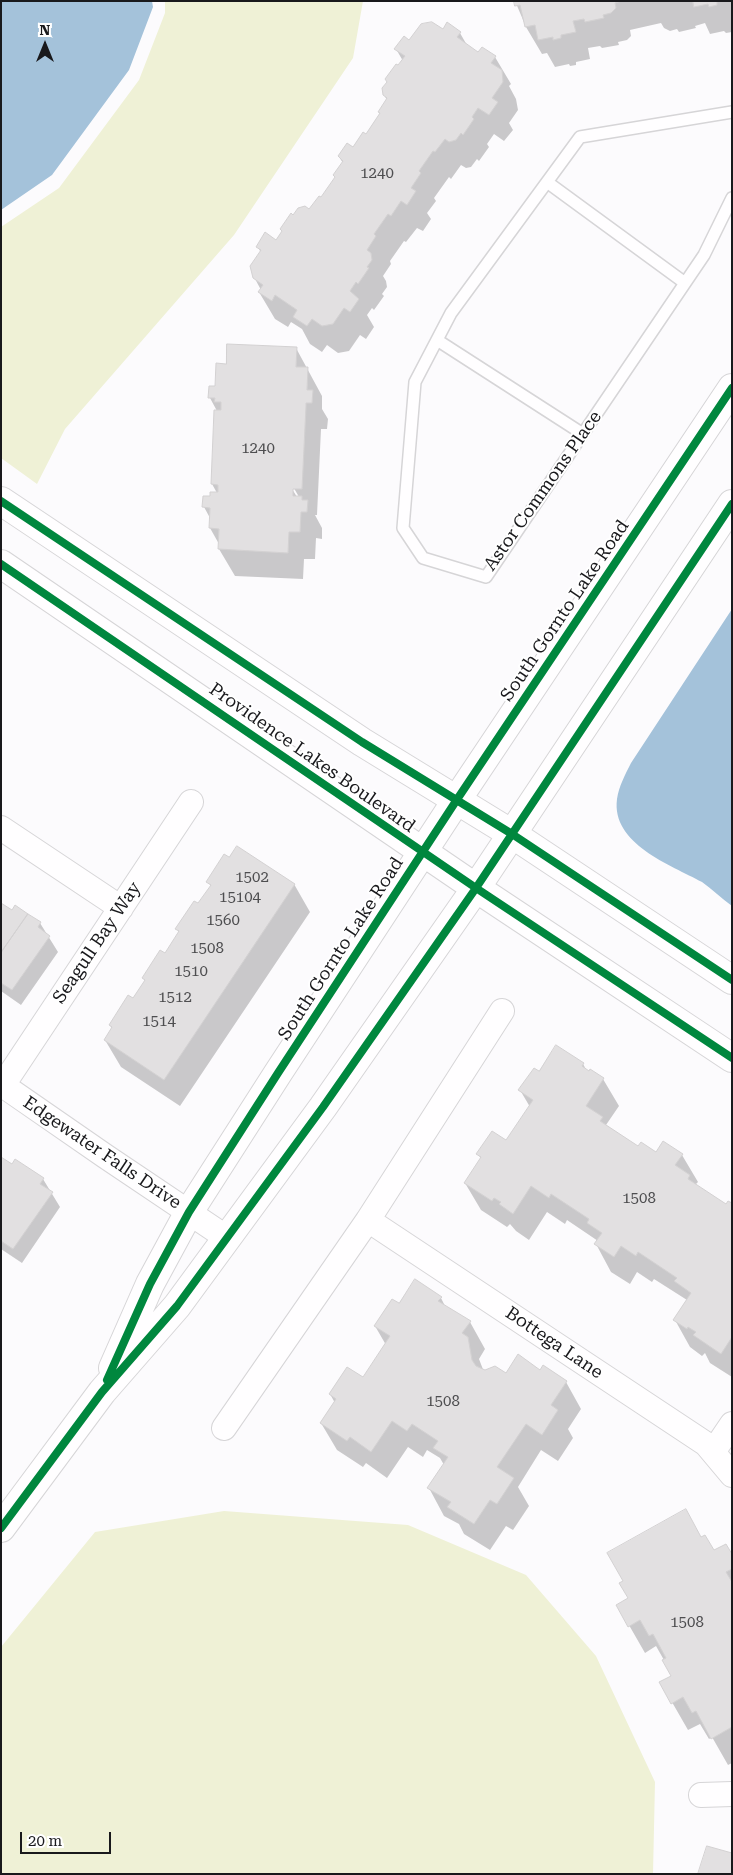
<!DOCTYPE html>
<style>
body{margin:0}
#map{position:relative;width:733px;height:1875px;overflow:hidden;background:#fcfbfd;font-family:"Roboto Serif",serif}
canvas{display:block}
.frame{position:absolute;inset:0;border:2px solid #19191c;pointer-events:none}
.north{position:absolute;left:20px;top:20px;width:50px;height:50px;-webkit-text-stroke:4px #fff;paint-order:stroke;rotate:0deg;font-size:14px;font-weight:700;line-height:20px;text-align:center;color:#19191c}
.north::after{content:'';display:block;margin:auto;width:18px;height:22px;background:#19191c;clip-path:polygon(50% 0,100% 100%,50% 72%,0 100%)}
.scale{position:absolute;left:20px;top:1832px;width:91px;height:22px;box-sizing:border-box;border:2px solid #19191c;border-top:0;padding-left:6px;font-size:15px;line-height:18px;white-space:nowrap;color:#19191c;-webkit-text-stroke:4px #fff;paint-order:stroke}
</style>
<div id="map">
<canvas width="733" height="1875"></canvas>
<div class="frame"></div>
<div class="north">N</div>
<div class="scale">20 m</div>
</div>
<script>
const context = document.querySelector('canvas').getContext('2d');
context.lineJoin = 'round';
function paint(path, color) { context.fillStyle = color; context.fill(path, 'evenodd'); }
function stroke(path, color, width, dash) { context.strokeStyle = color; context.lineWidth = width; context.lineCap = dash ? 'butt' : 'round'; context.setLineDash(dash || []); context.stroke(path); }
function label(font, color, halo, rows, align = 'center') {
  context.font = font + ' "Roboto Serif",serif'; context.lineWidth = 4; context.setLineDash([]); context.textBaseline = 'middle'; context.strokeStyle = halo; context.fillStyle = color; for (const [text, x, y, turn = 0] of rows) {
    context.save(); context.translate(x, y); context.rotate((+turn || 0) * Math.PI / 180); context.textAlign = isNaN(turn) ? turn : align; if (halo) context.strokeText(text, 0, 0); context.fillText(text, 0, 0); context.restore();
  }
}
const green = new Path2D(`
 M165 1H363L353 58 234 235 65 429 37 484 1 458V227L59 188 139 80 165 13Z
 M224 1511 408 1525 526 1575 596 1656 655 1782 653 1874H1V1647L95 1532Z`);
const water = new Path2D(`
 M1 1H152L153 7 129 70 52 175 1 210Z
 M732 609V906C722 899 712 889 702 882 671 865 611 844 617 799 619 786 625 775 631 763Z`);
const shadow = new Path2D(`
 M515 1H732V32L726 33 724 31 710 34 705 23 695 26 696 28 679 32 677 29 670 31 664 28 661 23 630 30 631 36 627 40 618 42 619 45 602 48 600 46 588 48 590 59 576 62V65L570 66 569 64 555 67 547 53 542 54 526 27Z
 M443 30 460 33 468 47 479 54 483 49 495 57 511 84 509 86 516 99 518 110 509 123 513 130 504 141 494 134 487 144 489 147 479 161 477 159 471 167 466 168 461 165 451 179 449 177 434 198 436 201 427 213 431 219 423 231 417 228 406 242 404 241 390 261 391 264 383 276 386 281 387 287 382 294 384 296 374 310 372 308 367 315 374 327 366 339 360 335 349 351 338 353 327 345 322 352 310 344 302 329 291 322 288 327 275 319 259 292 261 290 254 277 261 253 258 247 276 242 293 217 310 211 321 199 336 178 343 163 339 157 353 149 366 136 381 114 379 112 387 100 384 95 403 61 396 49 410 42Z
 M296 348 322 396V409L328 419 327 429H321L317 515H315L322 528V539L316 538 315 559H304L303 579 235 576 219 549V544L210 528V518L204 507 211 497 217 493 212 484 217 411 210 398 227 365ZM291 483 299 497H297L289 484Z
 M208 882 294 884 310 912 180 1106 121 1067 105 1040 112 1029 110 1025 134 1000 145 981 143 978 165 954 179 933 177 929 198 905 211 886Z
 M1 906 12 912 16 907 40 923 58 952 21 1005 1 991Z
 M583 1064 587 1071 603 1079 619 1106 606 1125 639 1148 656 1154 682 1155 698 1182 695 1185 726 1206 732 1205V1377L710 1363 705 1353 702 1356 690 1347 675 1320 687 1300 654 1279 652 1282 637 1272 630 1284 611 1272 596 1244 598 1241 567 1220 565 1224 547 1212 529 1240 516 1231 510 1224 507 1227 481 1210 465 1183 481 1159 478 1154 506 1142 530 1107 520 1090 539 1073Z
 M1 1156 3 1160 43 1179 60 1207 22 1263 1 1249Z
 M441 1298 446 1308 470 1322 485 1349 479 1359 484 1372 506 1374 540 1371 566 1382 581 1409 568 1429 573 1438 558 1461 541 1450 518 1487 529 1506 513 1530 506 1526 490 1550 464 1534 459 1524 444 1516 429 1488 444 1465 440 1458 427 1450 423 1457 408 1447 387 1478 366 1463 363 1467 337 1450 321 1423 335 1403 330 1394 363 1379 386 1345 375 1326 399 1305Z
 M701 1538 713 1552 732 1556V1763L728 1765 712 1737 709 1739 700 1724 688 1730 661 1683 673 1676 656 1646 645 1653 618 1606 630 1599Z`);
const building = new Path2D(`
 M514 1H621L615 3 616 8 611 13 603 15 604 18 585 22 584 19 573 21 576 32 561 35V38L553 40V37L538 40 535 25 525 27 520 5 515 6Z
 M693 1H720L717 2V5L709 7 708 4 694 7Z
 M432 22 443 29 447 22 461 32 457 37 478 52 482 47 496 56 491 63 502 70 503 82 492 98 498 102 489 115 478 108 472 117 474 119 463 135 461 133 456 140 449 142 445 139 435 152 433 151 419 171 421 173 411 188 416 191 407 205 401 201 391 216 388 214 374 234 376 236 367 250 371 253 372 260 367 267 369 268 358 284 356 282 350 291 359 299 350 312 344 308 333 324 322 326 312 319 307 326 293 317 297 310 275 295 272 301 258 292 263 285 253 278 250 266 261 250 256 247 265 232 276 240 282 231 280 229 291 213 293 215 298 208 305 206 309 209 319 196 321 197 335 177 333 175 343 161 338 156 347 143 353 147 363 132 366 134 380 113 378 112 387 98 383 95 382 88 387 82 385 79 396 64 398 65 405 56 394 49 404 36 409 40 421 24Z
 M227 344 297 347 296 367H308L307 390H313L312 403H306V406L302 489H293V496H302V500H308L307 512H301L300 532H289L288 553 218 549 219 529 209 528 210 508 202 507 203 496H210V492H218V485L211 484 214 410H221V402H214L215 398H208L209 386H215L216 363 226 364Z
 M237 846 295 884 164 1080 104 1040 112 1027 109 1025 128 995 133 998 145 980 142 978 160 950 165 953 179 931 175 929 194 901 198 903 211 885 206 882 224 854 229 857Z
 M1 903 12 910 15 905 28 914 1 952Z
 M28 914 41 922 38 927 50 936 12 990 1 983V953Z
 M556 1045 584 1063 582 1066 589 1071 590 1069 604 1078 586 1106 603 1117 600 1121 638 1146 641 1142 656 1152 663 1141 683 1154 675 1165 690 1175 688 1179 726 1204 728 1201 732 1203V1337L721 1354 693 1335 696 1332 688 1327 687 1329 673 1320 691 1293 674 1281 677 1278 638 1252 636 1256 621 1246 614 1257 594 1244 602 1233 587 1223 589 1219 551 1194 549 1198 531 1186 513 1214 499 1204 501 1202 494 1198 492 1201 464 1183 481 1157 476 1154 492 1131 506 1140 533 1100 518 1090 534 1068 539 1071Z
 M1 1157 12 1164 15 1159 44 1178 40 1184 53 1192 13 1249 1 1241Z
 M415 1279 442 1297 438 1301 471 1321 462 1333 468 1337 472 1360 476 1366 485 1370 495 1366 506 1373 518 1354 540 1370 543 1365 567 1381 551 1405 558 1410 542 1435 526 1424 497 1467 514 1478 497 1504 490 1500 474 1524 447 1507 451 1502 427 1488 448 1457 433 1448 438 1441 412 1424 407 1431 392 1421 371 1452 350 1437 347 1441 320 1423 336 1399 329 1394 347 1367 363 1377 390 1336 374 1326 392 1299 399 1303Z
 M686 1509 701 1537 705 1535 714 1550 726 1544 732 1554V1569L726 1572 732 1582V1727L711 1739 696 1711 692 1713 683 1697 671 1704 659 1682 671 1676 662 1660 666 1658 653 1634 649 1636 640 1620 628 1627 616 1605 628 1598 619 1583 623 1581 607 1553Z
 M707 1846 732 1853V1874H698Z`);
const lane = new Path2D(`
 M732 112 580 137 451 313 415 382 403 528 423 558 486 577 704 255 732 198
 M547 182 685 283
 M437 340 583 434`);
const street = new Path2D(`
 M1 828 121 908
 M1 1084 105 1156 227 1238
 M3 1085 191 802
 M368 1220 706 1444 732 1475
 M224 1428 368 1220 502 1011
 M713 1452 732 1424
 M701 1795 732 1794`);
const secondary = new Path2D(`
 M1 501 362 742 512 834 732 980
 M1 564 476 888 732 1058
 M113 1368 150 1284 189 1212 278 1073 456 801 732 388
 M1 1528 102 1392 177 1306 323 1107 476 888 732 504`);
const cycleway = new Path2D(`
 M1 501 362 742 512 834 732 980
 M1 564 476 888 732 1058
 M107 1380 150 1284 189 1212 278 1073 456 801 732 388
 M1 1528 102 1392 177 1306 323 1107 476 888 732 504`);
const numberNames = [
 ["1240",377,174],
 ["1240",258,449],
 ["1502",252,878],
 ["15104",240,898],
 ["1560",223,921],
 ["1508",207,949],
 ["1510",191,972],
 ["1512",175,998],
 ["1514",159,1022],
 ["1508",639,1199],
 ["1508",443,1402],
 ["1508",687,1623]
];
const streetNames = [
 ["Astor Commons Place",543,491,-55],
 ["South Gornto Lake Road",565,611,-56],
 ["Providence Lakes Boulevard",312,758,35],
 ["Seagull Bay Way",97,943,-56],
 ["South Gornto Lake Road",341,949,-57],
 ["Edgewater Falls Drive",102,1153,34],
 ["Bottega Lane",554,1343,34]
];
paint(green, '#eff1d6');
paint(water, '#a4c2da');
paint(shadow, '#0003');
paint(building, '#e2e0e1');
stroke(building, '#d3d1d2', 1);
stroke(lane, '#d6d5d7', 14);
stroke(street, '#d6d5d7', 26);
stroke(secondary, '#d6d5d7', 30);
stroke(lane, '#fffeff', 11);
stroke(street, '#fffeff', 24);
stroke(secondary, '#fffeff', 28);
stroke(cycleway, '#00873e', 8);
label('15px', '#4e4e50', null, numberNames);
label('18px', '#19191c', '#fff', streetNames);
</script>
